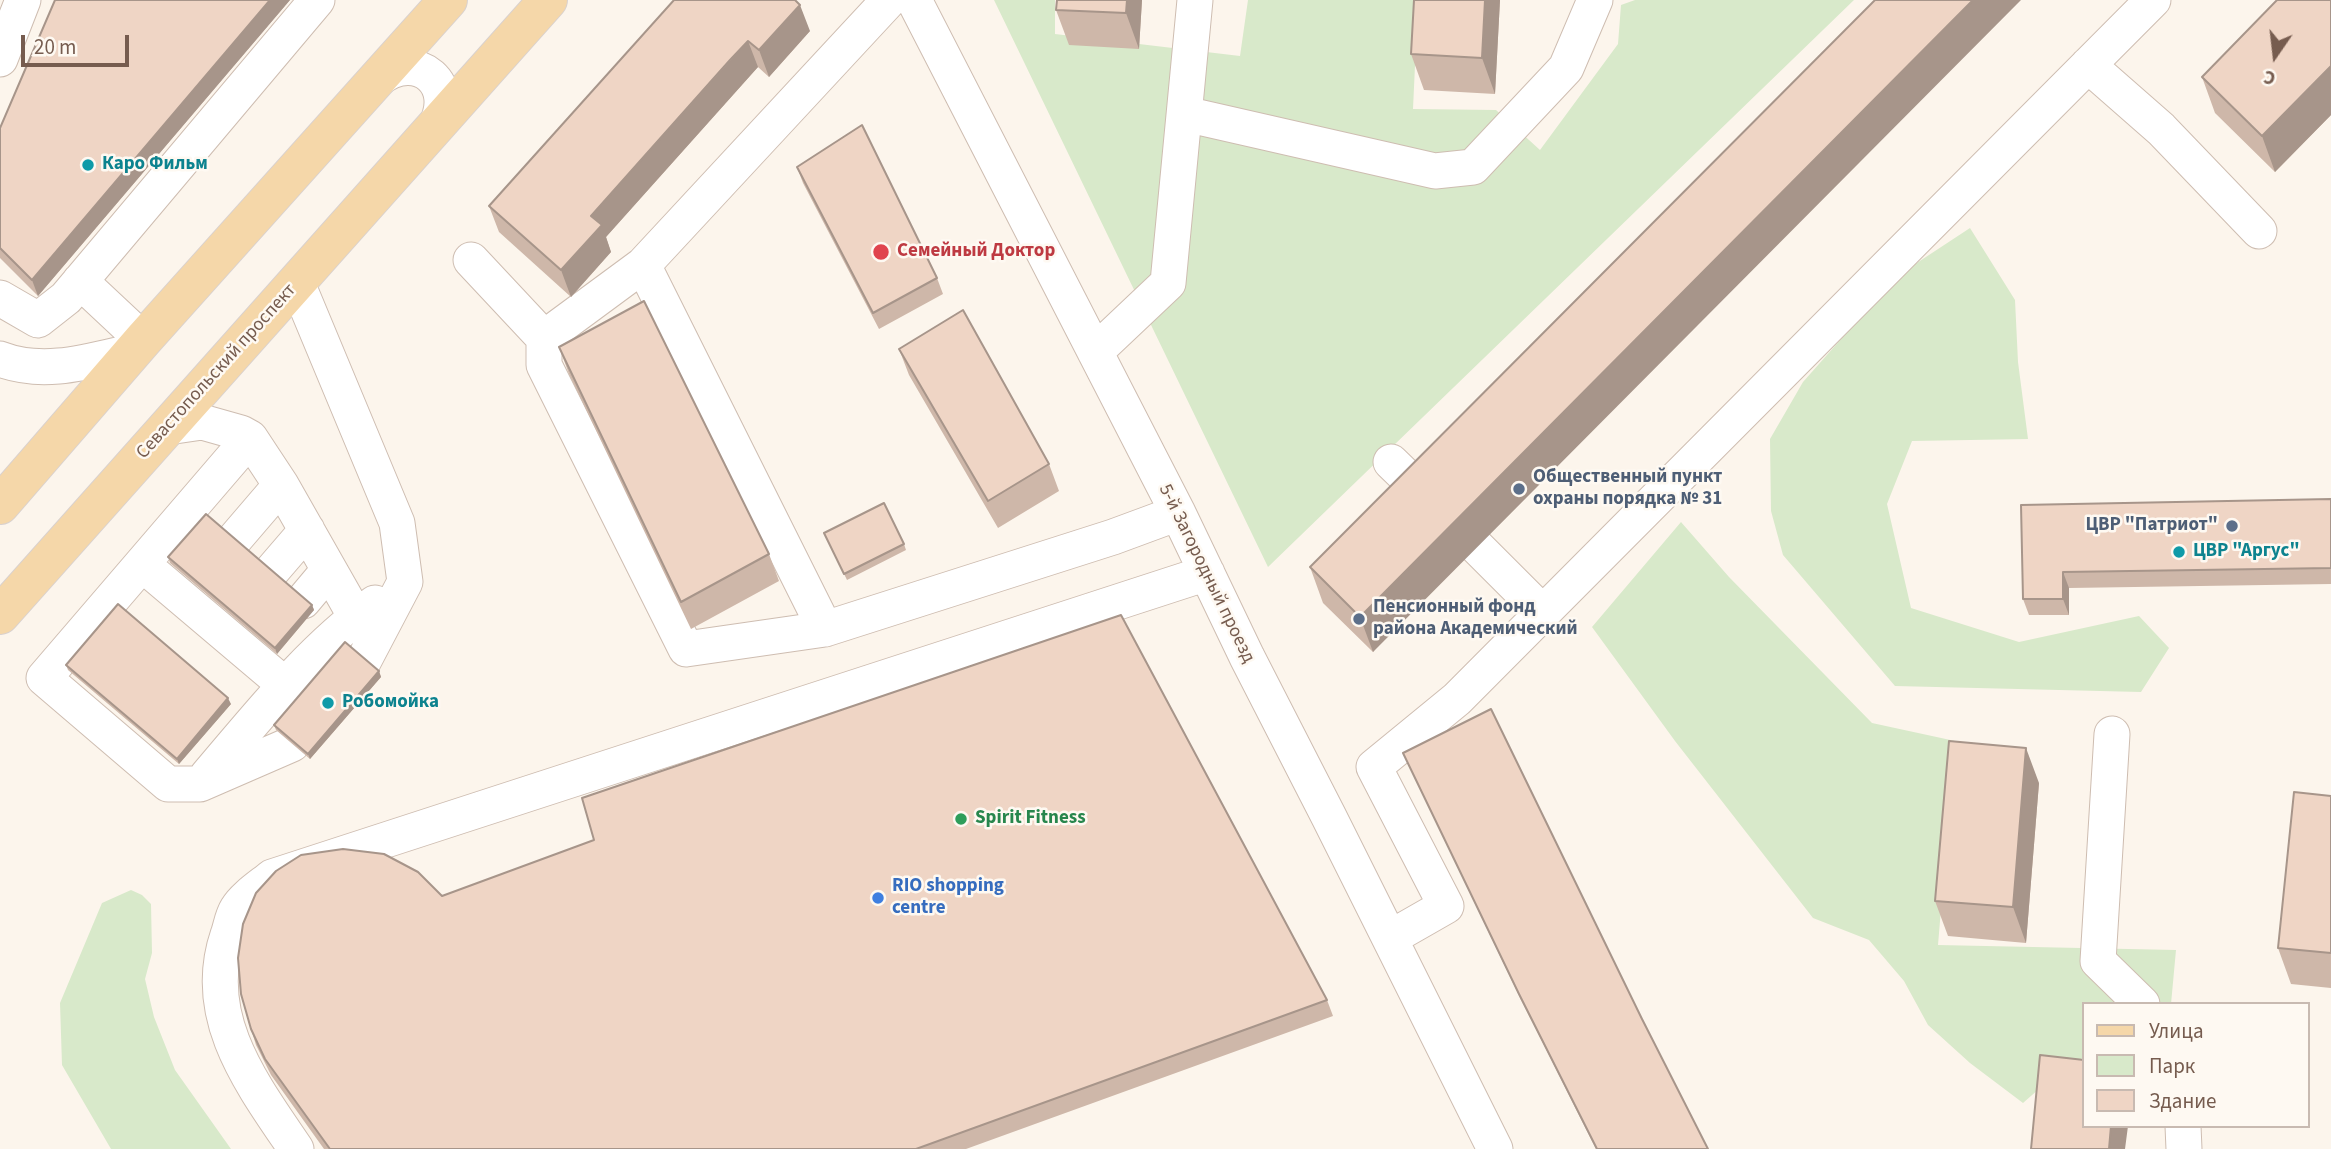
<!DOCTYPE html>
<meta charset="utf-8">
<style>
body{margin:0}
#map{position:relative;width:2331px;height:1149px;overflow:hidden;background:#fcf5ec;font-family:"Source Sans 3",sans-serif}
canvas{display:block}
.legend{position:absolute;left:2082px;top:1002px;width:228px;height:126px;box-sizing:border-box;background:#fef9f2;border:2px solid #c8bab1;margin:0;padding:9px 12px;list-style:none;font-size:21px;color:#765c4f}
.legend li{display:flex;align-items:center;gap:14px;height:35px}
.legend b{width:35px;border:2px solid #c8bab1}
.north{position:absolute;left:2240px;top:21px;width:70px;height:70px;-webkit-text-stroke:5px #fef9f2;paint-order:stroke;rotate:194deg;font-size:19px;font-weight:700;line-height:28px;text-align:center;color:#765c4f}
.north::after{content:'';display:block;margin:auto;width:24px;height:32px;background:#765c4f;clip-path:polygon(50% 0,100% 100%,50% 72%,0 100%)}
.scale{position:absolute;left:21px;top:35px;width:108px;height:32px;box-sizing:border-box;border:4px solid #765c4f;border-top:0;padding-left:9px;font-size:21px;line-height:24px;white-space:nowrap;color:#765c4f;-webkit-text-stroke:5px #fef9f2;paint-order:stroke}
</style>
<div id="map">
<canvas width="2331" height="1149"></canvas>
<ul class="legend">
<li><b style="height:9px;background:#f5d7a9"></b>Улица</li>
<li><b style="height:19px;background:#d8e9ca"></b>Парк</li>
<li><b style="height:19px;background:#efd5c5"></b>Здание</li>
</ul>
<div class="north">С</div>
<div class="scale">20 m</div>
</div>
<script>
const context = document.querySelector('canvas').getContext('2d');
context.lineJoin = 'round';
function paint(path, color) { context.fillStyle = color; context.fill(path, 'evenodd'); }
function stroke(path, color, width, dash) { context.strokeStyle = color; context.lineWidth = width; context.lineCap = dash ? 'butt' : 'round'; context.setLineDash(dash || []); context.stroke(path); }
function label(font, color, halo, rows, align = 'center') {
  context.font = font + ' "Source Sans 3",sans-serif'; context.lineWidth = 5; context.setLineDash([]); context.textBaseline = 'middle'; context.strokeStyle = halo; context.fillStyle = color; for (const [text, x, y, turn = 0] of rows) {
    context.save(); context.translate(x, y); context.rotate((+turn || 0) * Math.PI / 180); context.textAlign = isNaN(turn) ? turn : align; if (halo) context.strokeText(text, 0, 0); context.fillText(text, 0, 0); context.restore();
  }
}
const green = new Path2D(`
 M994 0H1055V34L1240 56 1248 0H1418L1413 109 1496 110 1540 150 1618 44 1621 5 1635 0H1854L1268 567Z
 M1970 228 2015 300 2018 362 2028 439 1912 441 1887 504 1911 608 2019 642 2139 616 2169 648 2141 692 1895 686 1783 555 1771 511 1770 439 1803 382 1897 276Z
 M1681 522 1729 577 1872 723 1955 741 1938 945 2176 950 2171 1004H2084V1057L2048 1081 2023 1103 1970 1063 1928 1025 1904 981 1869 940 1813 918 1675 741 1592 627Z
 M131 890 142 895 151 904 152 953 145 979 154 1017 175 1070 231 1149H111L62 1065 60 1003 102 903Z`);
const minor = new Path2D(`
 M889 0 643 265 825 629 1113 537 1178 513
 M914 0 1178 513 1247 657 1329 817 1495 1149
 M0 59 23 0
 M2088 65 2161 129 2259 231
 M378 79C418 48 460 85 434 129
 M1185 114 1435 171 1473 167 1566 68 1595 0
 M471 260 544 338 643 265
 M80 281 143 340
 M297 283 397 523 405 582 363 662
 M0 298 38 320 66 298 317 0
 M544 338V365L686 649 825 629
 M1095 352 1168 283 1195 0
 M0 359C44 376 90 361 134 351
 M168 427 202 422 241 433 250 438 281 485 356 617
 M250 438 44 678 168 784H200L292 744
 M1391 462 1428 498
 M233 541 281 485
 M1477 547 1543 613
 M142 564 285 685
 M270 573 307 530
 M303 601 329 570
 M2112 734 2098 961 2142 1004
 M207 776C259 715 310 650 375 603
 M1390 938 1446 906 1374 767 1457 699 2153 0
 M2183 1126 2184 1149
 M296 1149C252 1084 200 1017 228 935 231 927 232 917 237 909 244 897 261 886 272 877L1207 573`);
const major = new Path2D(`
 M0 505 143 340 448 0
 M0 615 548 0`);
const wall = new Path2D(`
 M55 0H290L38 296 0 258V128Z
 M674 0 810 31 769 77 758 67 606 237 611 252 571 297 499 232 489 206Z
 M1142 0 1139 49 1069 45 1056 10Z
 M1414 0H1500L1495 94 1424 90 1411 54Z
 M1875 0 1373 652 1323 603 1310 567Z
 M2331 0V115L2275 172 2215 113 2202 77Z
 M797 167 937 278 943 294 879 329 803 183Z
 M559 347 769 554 779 581 691 629 569 374Z
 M899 349 1049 464 1059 491 998 528 909 375Z
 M2331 499V584L2069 588V615H2029L2023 599 2021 505Z
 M824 533 904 544 906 550 847 580Z
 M168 557 312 605 314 610 277 654 170 563Z
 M66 665 231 704 179 764 68 670Z
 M379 671 381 677 310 759 276 730 274 725Z
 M1403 753 1642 1019 1708 1149H1596L1521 1000Z
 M2039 783 2026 943 1948 936 1935 901Z
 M2331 796V988L2291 984 2278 948Z
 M442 896 1327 1000 1333 1016 966 1149H324L271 1075 256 1045 251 1029Z`);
const shadedWall = new Path2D(`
 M270 0H290L38 296 32 280Z
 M1127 0H1142L1139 49 1126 13Z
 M1485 0H1500L1495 94 1482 58Z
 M1973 0H2021L1373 652 1360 617Z
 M800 5 810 31 769 77 759 50Z
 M748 41 758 67 606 237 611 252 571 297 561 270 591 216Z
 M2331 66V115L2275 172 2262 136Z
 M2063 572 2069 588V615L2063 599Z
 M312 605 314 610 277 654 275 648Z
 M379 671 381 677 310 759 308 754Z
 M228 698 231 704 179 764 177 759Z
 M2026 748 2039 783 2026 943 2013 907Z
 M2111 1126H2128L2125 1149H2109Z`);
const building = new Path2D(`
 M55 0H270L32 280 0 248V128Z
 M674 0H795L800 5 759 50 748 41 730 60 591 216 602 225 561 270 489 206Z
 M1057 0H1127L1126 13 1056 10Z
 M1414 0H1485L1482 58 1411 54Z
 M1875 0H1973L1360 617 1310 567Z
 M2277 0H2331V66L2262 136 2202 77Z
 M862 125 937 278 873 313 797 167Z
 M644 301 769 554 681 602 559 347Z
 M963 310 1049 464 988 501 899 349Z
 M2331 499V568L2063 572V599H2023L2021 505Z
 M884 503 904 544 844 574 824 533Z
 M206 514 312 605 275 648 168 557Z
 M118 604 228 698 177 759 66 665Z
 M1121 615 1327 1000 916 1149H330L265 1059 251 1029 241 994 238 958 243 924 256 893 276 871 301 855 343 849 384 854 418 872 442 896 594 840 582 798Z
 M345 642 379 671 308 754 274 725Z
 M1491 709 1642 1019 1708 1149H1597L1519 994 1403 753Z
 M1949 741 2026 748 2013 907 1935 901Z
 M2294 792 2331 796V953L2278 948Z
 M2040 1055 2084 1060V1126H2111L2109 1149H2031Z`);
const markers = [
 [88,165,7,"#0f9aa8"],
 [881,252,9,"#e0444e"],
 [1519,489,7,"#5c6f8a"],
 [2232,526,7,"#5c6f8a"],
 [2179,552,7,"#0f9aa8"],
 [1359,619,7,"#5c6f8a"],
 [328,703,7,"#0f9aa8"],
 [961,819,7,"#2e9e5b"],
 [878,898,7,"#3f7fe0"]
];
const cultureNames = [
 ["Каро Фильм",102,165],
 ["ЦВР \"Аргус\"",2193,552],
 ["Робомойка",342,703]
];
const healthNames = [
 ["Семейный Доктор",897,252]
];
const streetNames = [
 ["Севастопольский проспект",217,372,-48],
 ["5-й Загородный проезд",1206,574,64]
];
const serviceNames = [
 ["Общественный пункт",1533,478],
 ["охраны порядка № 31",1533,500],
 ["ЦВР \"Патриот\"",2218,526,"right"],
 ["Пенсионный фонд",1373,608],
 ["района Академический",1373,630]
];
const leisureNames = [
 ["Spirit Fitness",975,819]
];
const shopNames = [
 ["RIO shopping",892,887],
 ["centre",892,909]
];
paint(green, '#d8e9ca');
stroke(minor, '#cebdb1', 37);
stroke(major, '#d9d1ce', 40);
stroke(minor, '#fff', 35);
stroke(major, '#f5d7a9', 38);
paint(wall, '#ceb7a9');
paint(shadedWall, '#a7958a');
paint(building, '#efd5c5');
stroke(building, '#a7958a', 2);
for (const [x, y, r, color] of markers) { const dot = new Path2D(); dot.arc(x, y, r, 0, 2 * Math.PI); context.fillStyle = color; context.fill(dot); stroke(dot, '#fef9f2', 2.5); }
label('bold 19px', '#0d838f', '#fef9f2', cultureNames, 'left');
label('bold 19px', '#be3a42', '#fef9f2', healthNames, 'left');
label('19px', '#765c4f', '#fef9f2', streetNames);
label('bold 19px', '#4e5e75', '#fef9f2', serviceNames, 'left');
label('bold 19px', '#27864d', '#fef9f2', leisureNames, 'left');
label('bold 19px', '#366cbe', '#fef9f2', shopNames, 'left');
</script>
